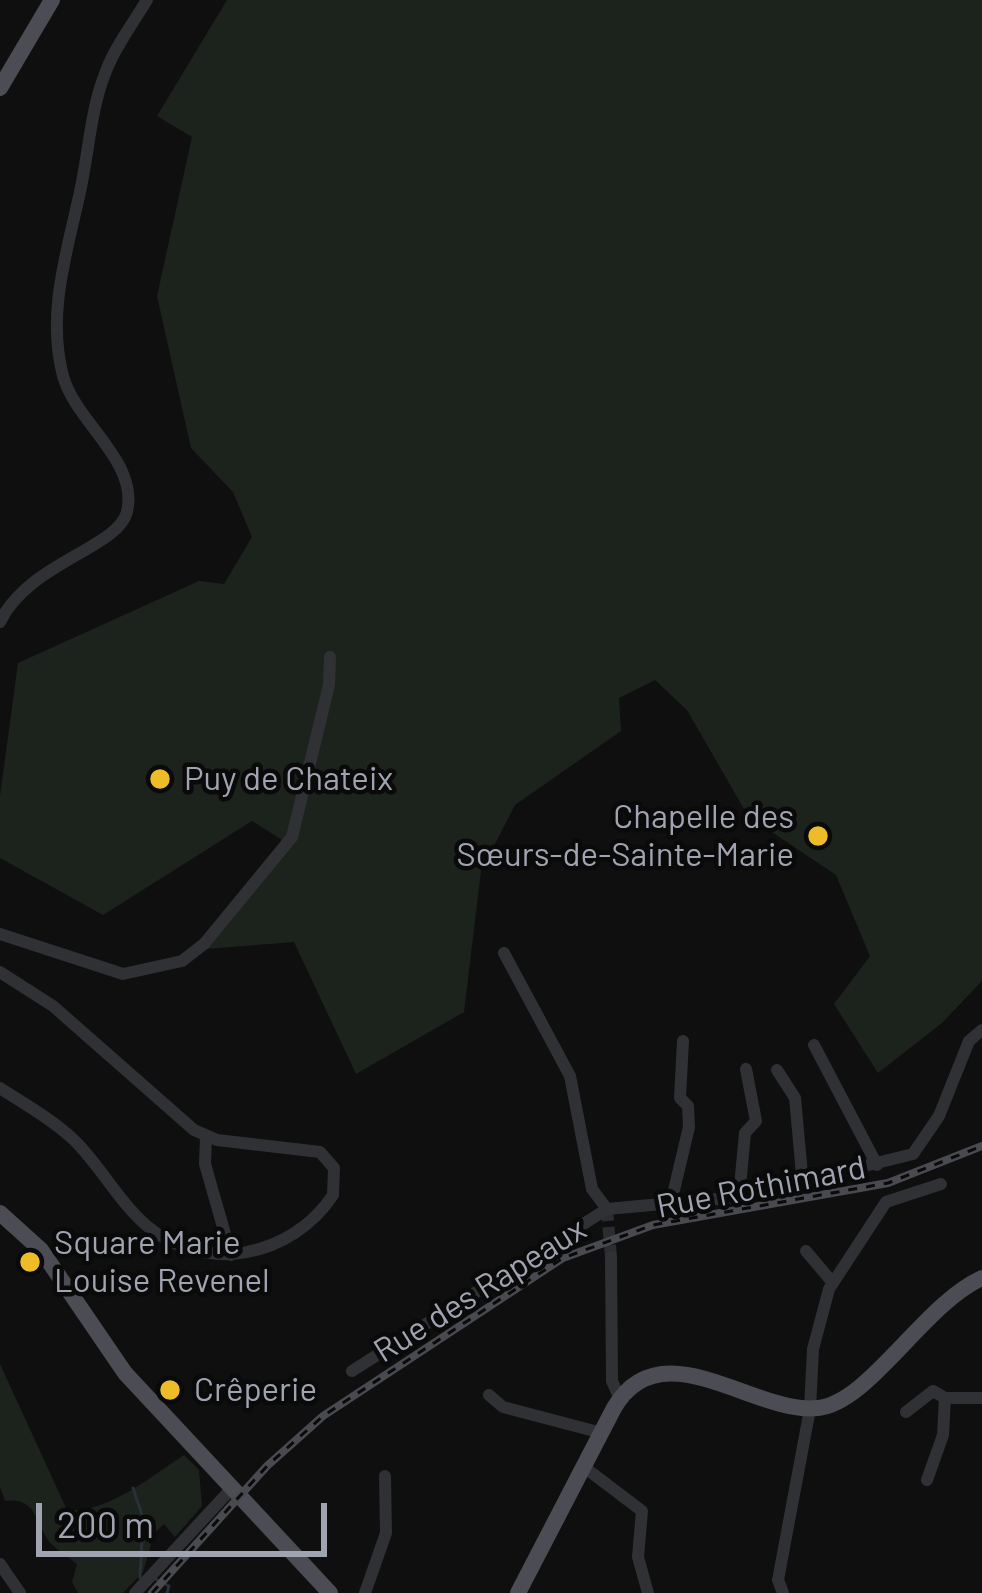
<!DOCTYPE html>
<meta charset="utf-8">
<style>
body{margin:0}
#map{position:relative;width:982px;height:1593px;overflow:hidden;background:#0f0f10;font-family:Barlow,sans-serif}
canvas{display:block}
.scale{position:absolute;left:36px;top:1503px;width:291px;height:54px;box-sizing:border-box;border:6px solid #a0a4b1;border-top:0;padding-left:15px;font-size:36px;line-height:42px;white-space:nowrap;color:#a0a4b1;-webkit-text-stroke:9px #0a0a0b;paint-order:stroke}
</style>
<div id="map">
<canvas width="982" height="1593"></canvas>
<div class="scale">200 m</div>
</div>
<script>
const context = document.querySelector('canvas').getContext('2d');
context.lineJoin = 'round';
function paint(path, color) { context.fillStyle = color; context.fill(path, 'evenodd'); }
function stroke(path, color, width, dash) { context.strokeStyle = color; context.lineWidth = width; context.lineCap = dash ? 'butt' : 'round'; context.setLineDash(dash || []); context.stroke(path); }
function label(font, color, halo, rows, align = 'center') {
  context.font = font + ' Barlow,sans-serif'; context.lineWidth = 9; context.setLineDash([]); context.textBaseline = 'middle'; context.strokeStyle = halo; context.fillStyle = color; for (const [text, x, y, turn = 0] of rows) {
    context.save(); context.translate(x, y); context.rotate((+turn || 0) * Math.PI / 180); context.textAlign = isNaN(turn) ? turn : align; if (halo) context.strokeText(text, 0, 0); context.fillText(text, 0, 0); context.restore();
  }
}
const green = new Path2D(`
 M227 0H982V981L942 1023 878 1073 834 1004 870 956 836 875 748 816 687 710 655 680 619 698 621 731 515 805 481 871 464 1012 356 1074 294 942 206 949 290 845 252 821 103 915 0 858V796L18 663 199 581 224 584 252 537 233 492 191 448 157 296 192 137 157 116Z
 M0 1364 67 1510C106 1514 152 1476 184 1455L199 1470 202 1506 175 1537 164 1524 147 1540 151 1545 143 1572 123 1593H78L72 1582 77 1564C68 1556 52 1548 46 1537 35 1518 34 1497 5 1501L0 1487Z`);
const stream = new Path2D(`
 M133 1488 143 1518 140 1578
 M153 1578 169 1586 167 1593`);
const minorTunnel = new Path2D(`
 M607 1209 611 1257`);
const minor = new Path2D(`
 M0 622C28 563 118 548 127 512 139 461 76 423 63 376 46 311 68 250 81 187 89 149 91 108 106 71 115 47 133 23 147 0
 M0 934 123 974 182 961 204 944 292 837 329 685 330 657
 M504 953 570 1076 592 1189 607 1209
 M0 972 53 1006 194 1130 217 1140 320 1152 334 1168 333 1195C292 1257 205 1275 147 1226 119 1202 101 1167 75 1141 53 1120 26 1105 0 1088
 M814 1045 877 1165
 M777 1070 795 1098 803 1185
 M206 1136 205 1164 231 1255
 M739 1197 745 1133 756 1121 746 1069
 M670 1207 689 1127 688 1106 680 1098 683 1041
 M607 1209 739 1197 913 1154 939 1116 969 1041 982 1030
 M806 1251 833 1283
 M611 1257 612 1381 620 1399
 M352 1371 607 1209
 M489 1395 503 1407 602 1433
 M906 1412 933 1391 945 1398
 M584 1467 642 1511 638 1557 648 1593
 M927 1480 943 1435 945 1398H982
 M0 1564 20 1593
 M135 1593 232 1488
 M365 1593 386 1533 385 1476
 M783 1593 778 1580 810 1409 813 1349 829 1289 886 1202 941 1184`);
const major = new Path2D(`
 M0 88 52 0
 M0 1213 41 1250 125 1373 330 1593
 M518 1593 614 1408C661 1327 754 1415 818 1408 869 1403 924 1304 982 1278`);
const rail = new Path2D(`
 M152 1593 267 1466 323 1416 563 1258 653 1225 888 1183 982 1146`);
const markers = [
 [160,779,12,"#eebc29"],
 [818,836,12,"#eebc29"],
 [30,1262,12,"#eebc29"],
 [170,1390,12,"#eebc29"]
];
const poiNames = [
 ["Puy de Chateix",184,779],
 ["Chapelle des",794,817,"right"],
 ["Sœurs-de-Sainte-Marie",794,855,"right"],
 ["Square Marie",54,1243],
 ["Louise Revenel",54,1281],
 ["Crêperie",194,1390]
];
const streetNames = [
 ["Rue Rothimard",761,1187,-11],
 ["Rue des Rapeaux",480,1290,-32]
];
paint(green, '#1c231d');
stroke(stream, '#293038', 3);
stroke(minorTunnel, '#2c2d30', 12, [12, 6]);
stroke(minor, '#303135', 12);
stroke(major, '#4c4d54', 16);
stroke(rail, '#494a50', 8);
stroke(rail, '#0a0a0b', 3, [9]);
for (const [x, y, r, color] of markers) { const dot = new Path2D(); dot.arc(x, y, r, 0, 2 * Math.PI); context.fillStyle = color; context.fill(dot); stroke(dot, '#0a0a0b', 4.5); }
label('33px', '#a0a4b1', '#0a0a0b', poiNames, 'left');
label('33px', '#a0a4b1', '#0a0a0b', streetNames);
</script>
